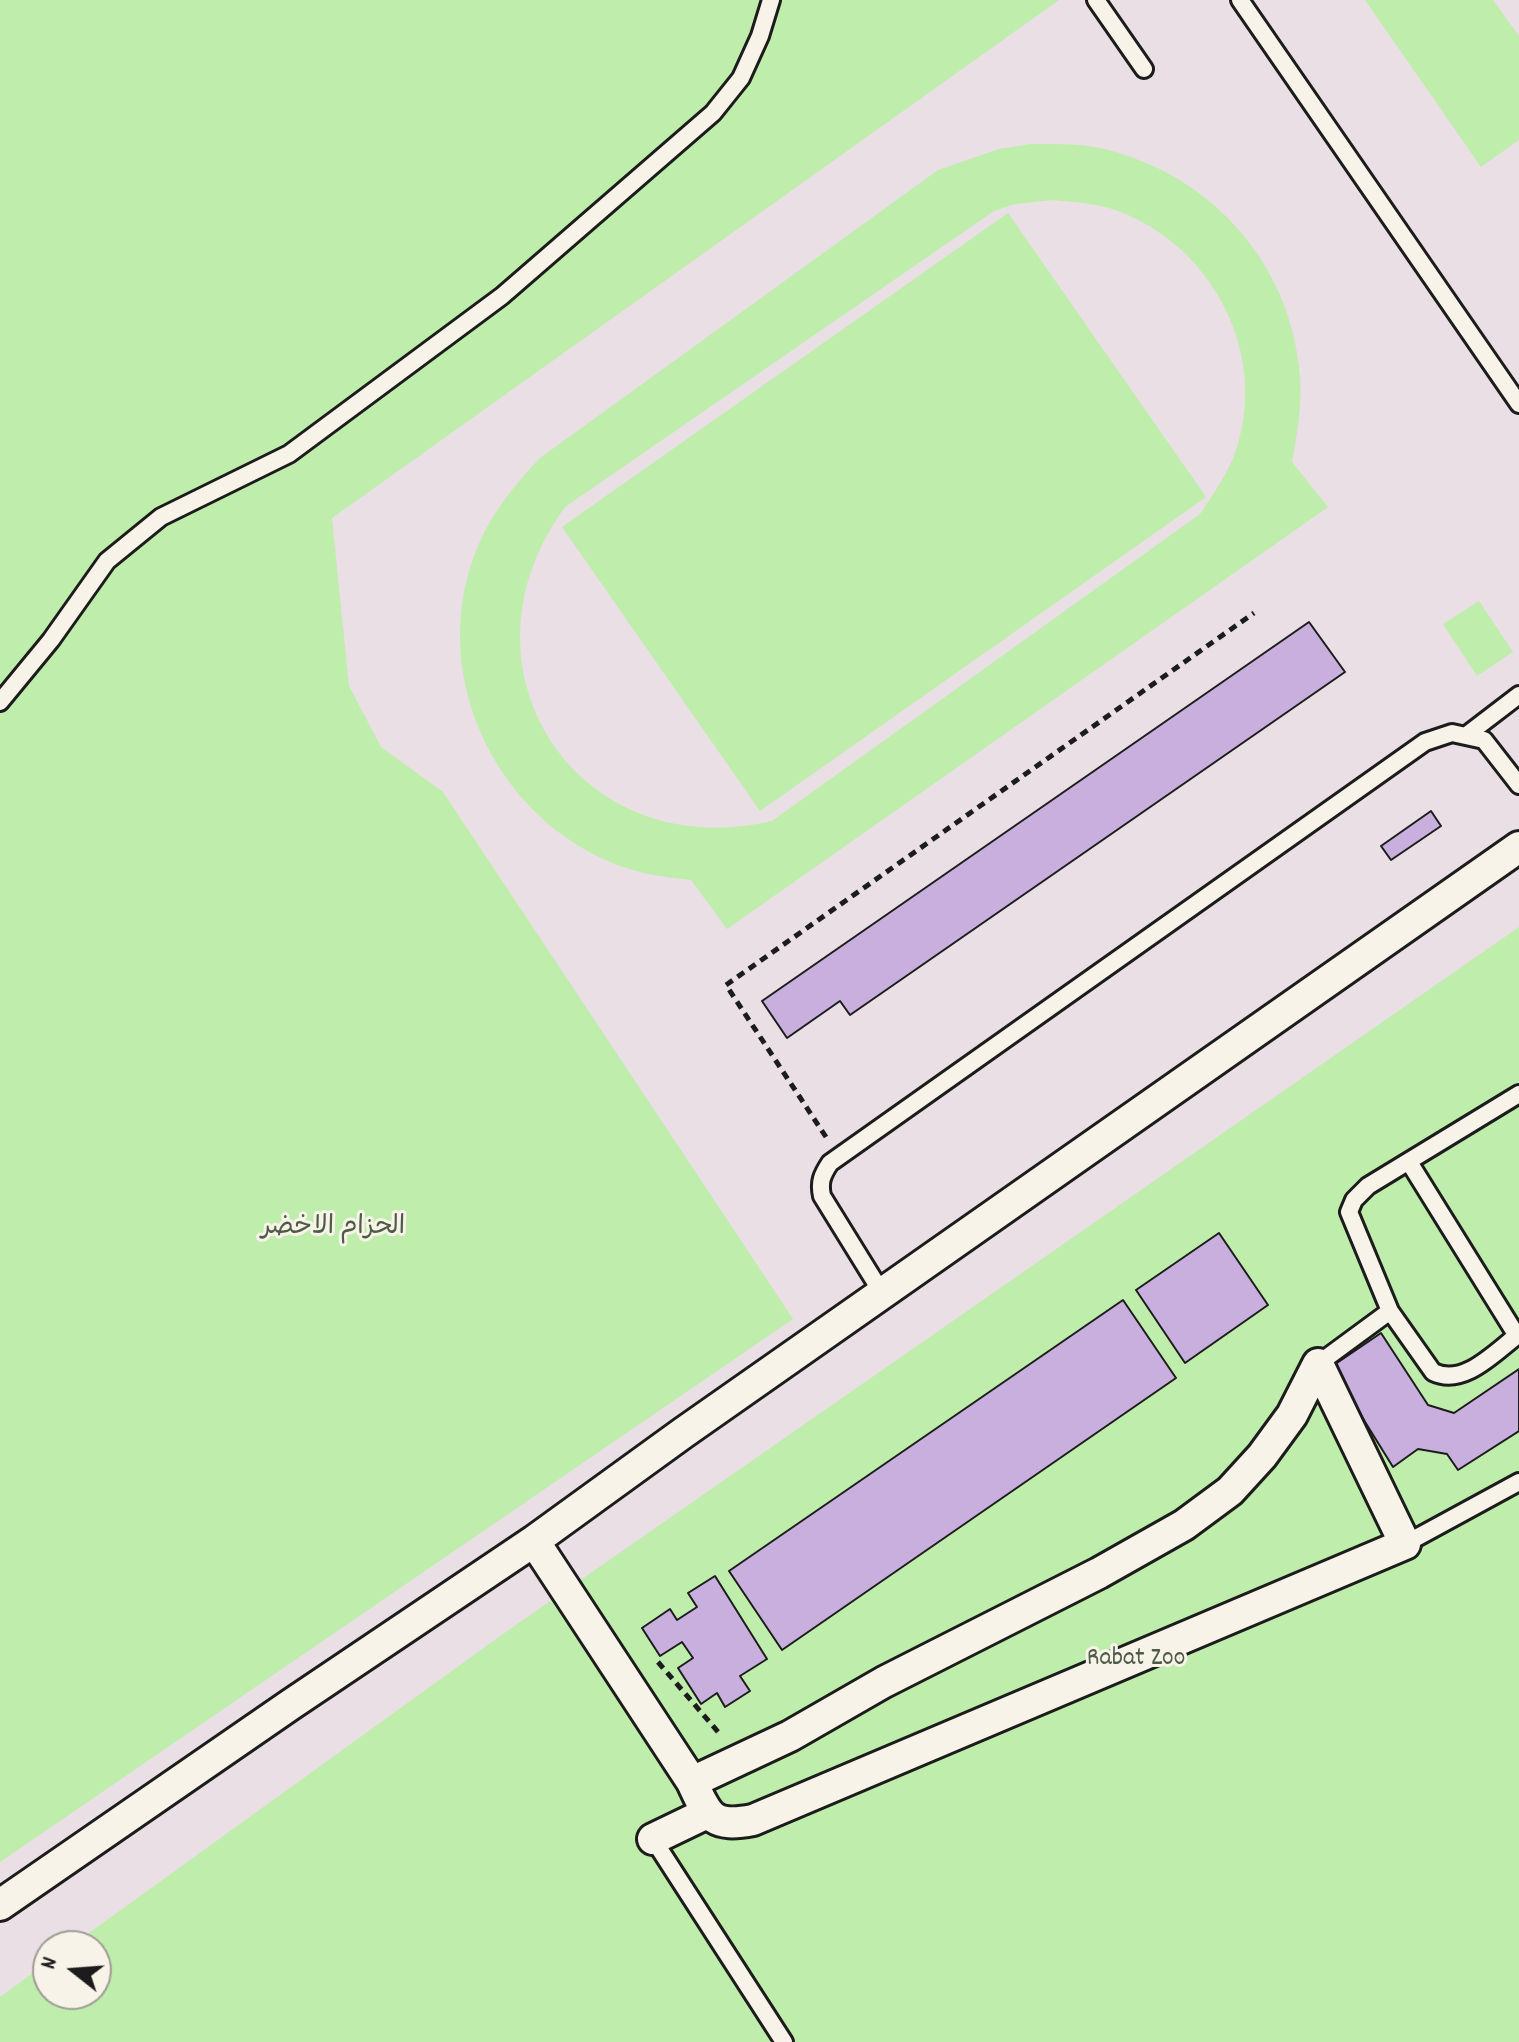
<!DOCTYPE html>
<meta charset="utf-8">
<style>
body{margin:0}
#map{position:relative;width:1519px;height:2042px;overflow:hidden;background:#e9dfe5;font-family:Dekko,sans-serif}
canvas{display:block}
.north{position:absolute;left:32px;top:1930px;width:80px;height:80px;box-sizing:border-box;background:#f7f3e8;border:2px solid #9f9d96;border-radius:50%;rotate:287deg;font-size:22px;font-weight:700;line-height:32px;text-align:center;color:#1c1c1c}
.north::after{content:'';display:block;margin:auto;width:28px;height:36px;background:#1c1c1c;clip-path:polygon(50% 0,100% 100%,50% 72%,0 100%)}
</style>
<div id="map">
<canvas width="1519" height="2042"></canvas>
<div class="north">N</div>
</div>
<script>
const context = document.querySelector('canvas').getContext('2d');
context.lineJoin = 'round';
function paint(path, color) { context.fillStyle = color; context.fill(path, 'evenodd'); }
function stroke(path, color, width, dash) { context.strokeStyle = color; context.lineWidth = width; context.lineCap = dash ? 'butt' : 'round'; context.setLineDash(dash || []); context.stroke(path); }
function label(font, color, halo, rows, align = 'center') {
  context.font = font + ' Dekko,"Playpen Sans Arabic",sans-serif'; context.lineWidth = 6; context.setLineDash([]); context.textBaseline = 'middle'; context.strokeStyle = halo; context.fillStyle = color; for (const [text, x, y, turn = 0] of rows) {
    context.save(); context.translate(x, y); context.rotate((+turn || 0) * Math.PI / 180); context.textAlign = isNaN(turn) ? turn : align; if (halo) context.strokeText(text, 0, 0); context.fillText(text, 0, 0); context.restore();
  }
}
const green = new Path2D(`
 M0 0H1059L332 518 349 686 381 747 443 792 793 1319 0 1862Z
 M1365 0H1493L1519 36V140L1481 167Z
 M1031 144C1055 144 1080 143 1104 149 1212 175 1292 265 1300 377 1302 406 1297 434 1292 462L1328 507 727 929 691 880C663 877 634 873 608 861 484 807 422 654 485 531 500 503 519 480 540 458L938 170 999 149ZM1052 200C1074 202 1097 203 1118 211 1214 247 1271 357 1234 456 1225 477 1213 495 1200 514L772 821C578 867 447 668 565 507L994 211 1015 204Z
 M1008 213 1206 497 760 811 562 527Z
 M1479 601 1513 652 1477 676 1443 624Z
 M1519 927V2042H0V1997L48 1962V1994H96V1946H71L503 1634Z`);
const building = new Path2D(`
 M1309 622 1345 672 850 1015 840 1001 787 1038 762 1001Z
 M1431 811 1441 826 1391 860 1381 846Z
 M1219 1233 1268 1305 1185 1363 1136 1290Z
 M1123 1300 1176 1378 782 1650 729 1571Z
 M1381 1333 1428 1405 1454 1413 1519 1369V1431L1458 1470 1447 1454 1418 1449 1393 1467 1331 1367Z
 M715 1576 767 1659 740 1676 750 1691 725 1707 717 1693 701 1704 678 1668 693 1658 682 1642 660 1656 642 1628 670 1609 677 1620 697 1607 688 1593Z`);
const path = new Path2D(`
 M826 1137 726 985 1254 613
 M658 1662 719 1733`);
const service = new Path2D(`
 M1096 0 1144 69
 M1240 0 1519 404
 M0 702 51 640 107 561 161 517 289 454 502 296 713 113 741 78 760 36 771 0
 M1468 734 1519 695
 M1519 1094 1368 1186 1354 1200 1349 1212 1390 1311 1433 1372C1464 1387 1495 1352 1519 1334
 M1409 1162 1517 1336
 M882 1293 822 1196C819 1182 822 1175 830 1163L1425 742 1452 733 1484 740 1519 785
 M1318 1364 1390 1311
 M1405 1544 1519 1482
 M653 1839 784 2042`);
const minor = new Path2D(`
 M534 1541 692 1782C708 1816 711 1828 753 1820L1405 1544 1318 1364 1292 1415 1262 1456 1230 1491 1184 1525 1099 1573 884 1682 790 1736 692 1782
 M653 1839 707 1813
 M0 1905 290 1705 534 1541 683 1433 1519 847`);
const parkNames = [
 ["الحزام الاخضر",333,1229],
 ["Rabat Zoo",1136,1660]
];
paint(green, '#bfedab');
paint(building, '#c8afdd');
stroke(building, '#1c1c1c', 2);
stroke(service, '#1c1c1c', 22);
stroke(minor, '#1c1c1c', 36);
stroke(path, '#1c1c1c', 5, [8, 6]);
stroke(service, '#f7f3e8', 16);
stroke(minor, '#f7f3e8', 30);
label('26px', '#4d5b47', '#f7f3e8', parkNames);
</script>
